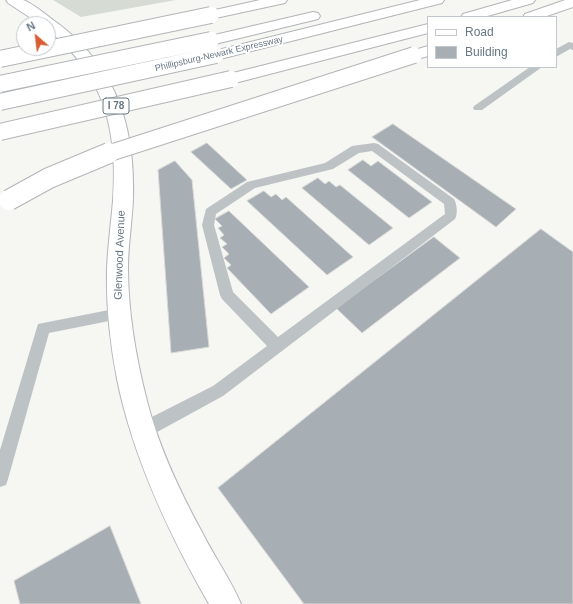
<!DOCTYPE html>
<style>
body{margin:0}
#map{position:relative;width:573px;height:604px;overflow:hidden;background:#f6f6f3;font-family:Helvetica,sans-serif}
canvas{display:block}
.legend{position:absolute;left:427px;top:16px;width:130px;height:52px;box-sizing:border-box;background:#fff;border:1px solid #c2c8cd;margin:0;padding:5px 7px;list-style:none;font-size:12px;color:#677683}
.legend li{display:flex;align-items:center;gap:8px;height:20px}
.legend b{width:20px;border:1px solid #c2c8cd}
.north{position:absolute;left:16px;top:16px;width:40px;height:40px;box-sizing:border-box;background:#fff;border:1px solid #c2c8cd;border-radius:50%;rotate:332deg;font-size:11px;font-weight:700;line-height:16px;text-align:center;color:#677683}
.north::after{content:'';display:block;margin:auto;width:14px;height:18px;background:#d85d32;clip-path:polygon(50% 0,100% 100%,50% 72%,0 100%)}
</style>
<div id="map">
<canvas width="573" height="604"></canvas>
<ul class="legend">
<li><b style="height:5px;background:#fff"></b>Road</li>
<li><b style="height:11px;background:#a7afb4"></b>Building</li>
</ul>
<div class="north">N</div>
</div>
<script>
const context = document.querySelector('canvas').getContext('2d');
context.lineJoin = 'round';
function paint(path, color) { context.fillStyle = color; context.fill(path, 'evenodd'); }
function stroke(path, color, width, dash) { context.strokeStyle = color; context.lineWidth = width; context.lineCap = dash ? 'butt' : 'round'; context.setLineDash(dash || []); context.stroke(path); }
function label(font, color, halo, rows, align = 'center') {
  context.font = font + ' Helvetica,sans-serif'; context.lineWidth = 4; context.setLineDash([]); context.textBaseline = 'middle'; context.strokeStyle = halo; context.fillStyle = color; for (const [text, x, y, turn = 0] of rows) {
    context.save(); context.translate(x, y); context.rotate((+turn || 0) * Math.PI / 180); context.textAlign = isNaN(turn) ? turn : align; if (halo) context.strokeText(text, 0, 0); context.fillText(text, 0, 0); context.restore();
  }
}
const green = new Path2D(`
 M53 0H176L81 17Z`);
const building = new Path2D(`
 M393 124 516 209 496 227 372 137Z
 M207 143 247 180 231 189 191 152Z
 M363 160 371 166 378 161 432 202 409 218 348 170Z
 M175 161 192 180 209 347 171 353 158 170Z
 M318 178 325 184 329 181 336 187 340 185 393 228 369 245 302 188Z
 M264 191 271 197 276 194 282 200 286 197 353 257 327 275 247 201Z
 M229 211 309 287 271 314 227 268 231 265 224 258 229 254 222 247 227 244 220 238 224 235 218 228 222 226 215 219Z
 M541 229 573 252V604H304L218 488Z
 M434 237 460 258 362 333 336 308Z
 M110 526 141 604H20L14 581Z`);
const lane = new Path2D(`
 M569 42 573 43V50L570 49 556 57V49Z
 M530 67H542L482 110H474L473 108 474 106Z
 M374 143 378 144 454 199C457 204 458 214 455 219L223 396 148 437 142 439 136 437 134 431 136 425 213 386 267 346 222 299 220 295 202 225 206 209 247 182 325 163 352 146ZM372 151 444 204 445 214 278 337 233 292 214 225 216 214 255 188 333 169 359 153Z
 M119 308 124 310 126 314 124 318 49 333 8 479 6 485 0 487V450L38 324Z`);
const secondary = new Path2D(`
 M6 0C11 0 18 0 23 0 33 3 51 19 60 25 118 70 135 128 133 199 132 222 128 245 128 268 128 312 136 358 147 401 159 448 180 492 203 534 215 558 231 580 241 604H209C169 534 133 458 117 379 110 343 106 305 107 268 108 246 111 223 113 201 118 130 105 76 48 30V24H40L8 3Z`);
const highway = new Path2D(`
 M260 0H287L285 3 211 19 206 18 204 15 206 12Z
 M420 0H444L442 3 216 60 210 58 208 55 210 52Z
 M512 0H535L533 3 484 17H461L463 14Z
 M565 0H573V7L544 17H523L525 14Z
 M313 12 318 13 320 16 318 19 211 45 206 43 203 40 206 37Z
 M428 24V33L231 84 225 83 223 79 225 75Z
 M428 46V56L414 60 408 58 406 55 408 52Z`);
const highwayBridgeFar1 = new Path2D(`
 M0 59 211 15
 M0 84 211 40
 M0 102 216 55
 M0 132 231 79
 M107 154 414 55`);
const highwayBridge = new Path2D(`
 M9 200 49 178 109 153`);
const farStreetnames = [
 ["Phillipsburg-Newark Expressway",219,54,-13]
];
const shields = [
 [116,106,26]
];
const shieldNames = [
 ["I 78",116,106]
];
const streetNames = [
 ["Glenwood Avenue",120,255,-88]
];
paint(green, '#d6dbd3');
paint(building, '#a7afb4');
stroke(building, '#d8d8d6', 1);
stroke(secondary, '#b2b7bc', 2);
stroke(highway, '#b1b5b8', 2);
paint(lane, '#bdc2c5');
paint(secondary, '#fff');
paint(highway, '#fff');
stroke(highwayBridgeFar1, '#b1b5b8', 18, []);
stroke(highwayBridge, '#b1b5b8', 22, []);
stroke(highwayBridgeFar1, '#fff', 16);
stroke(highwayBridge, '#fff', 20);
label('9px', '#677683', '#fff', farStreetnames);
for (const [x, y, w] of shields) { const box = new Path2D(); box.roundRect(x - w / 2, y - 8, w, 16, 3); context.fillStyle = '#fff'; context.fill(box); stroke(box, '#677683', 1); }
label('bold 10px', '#677683', null, shieldNames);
label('11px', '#677683', '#fff', streetNames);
</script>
